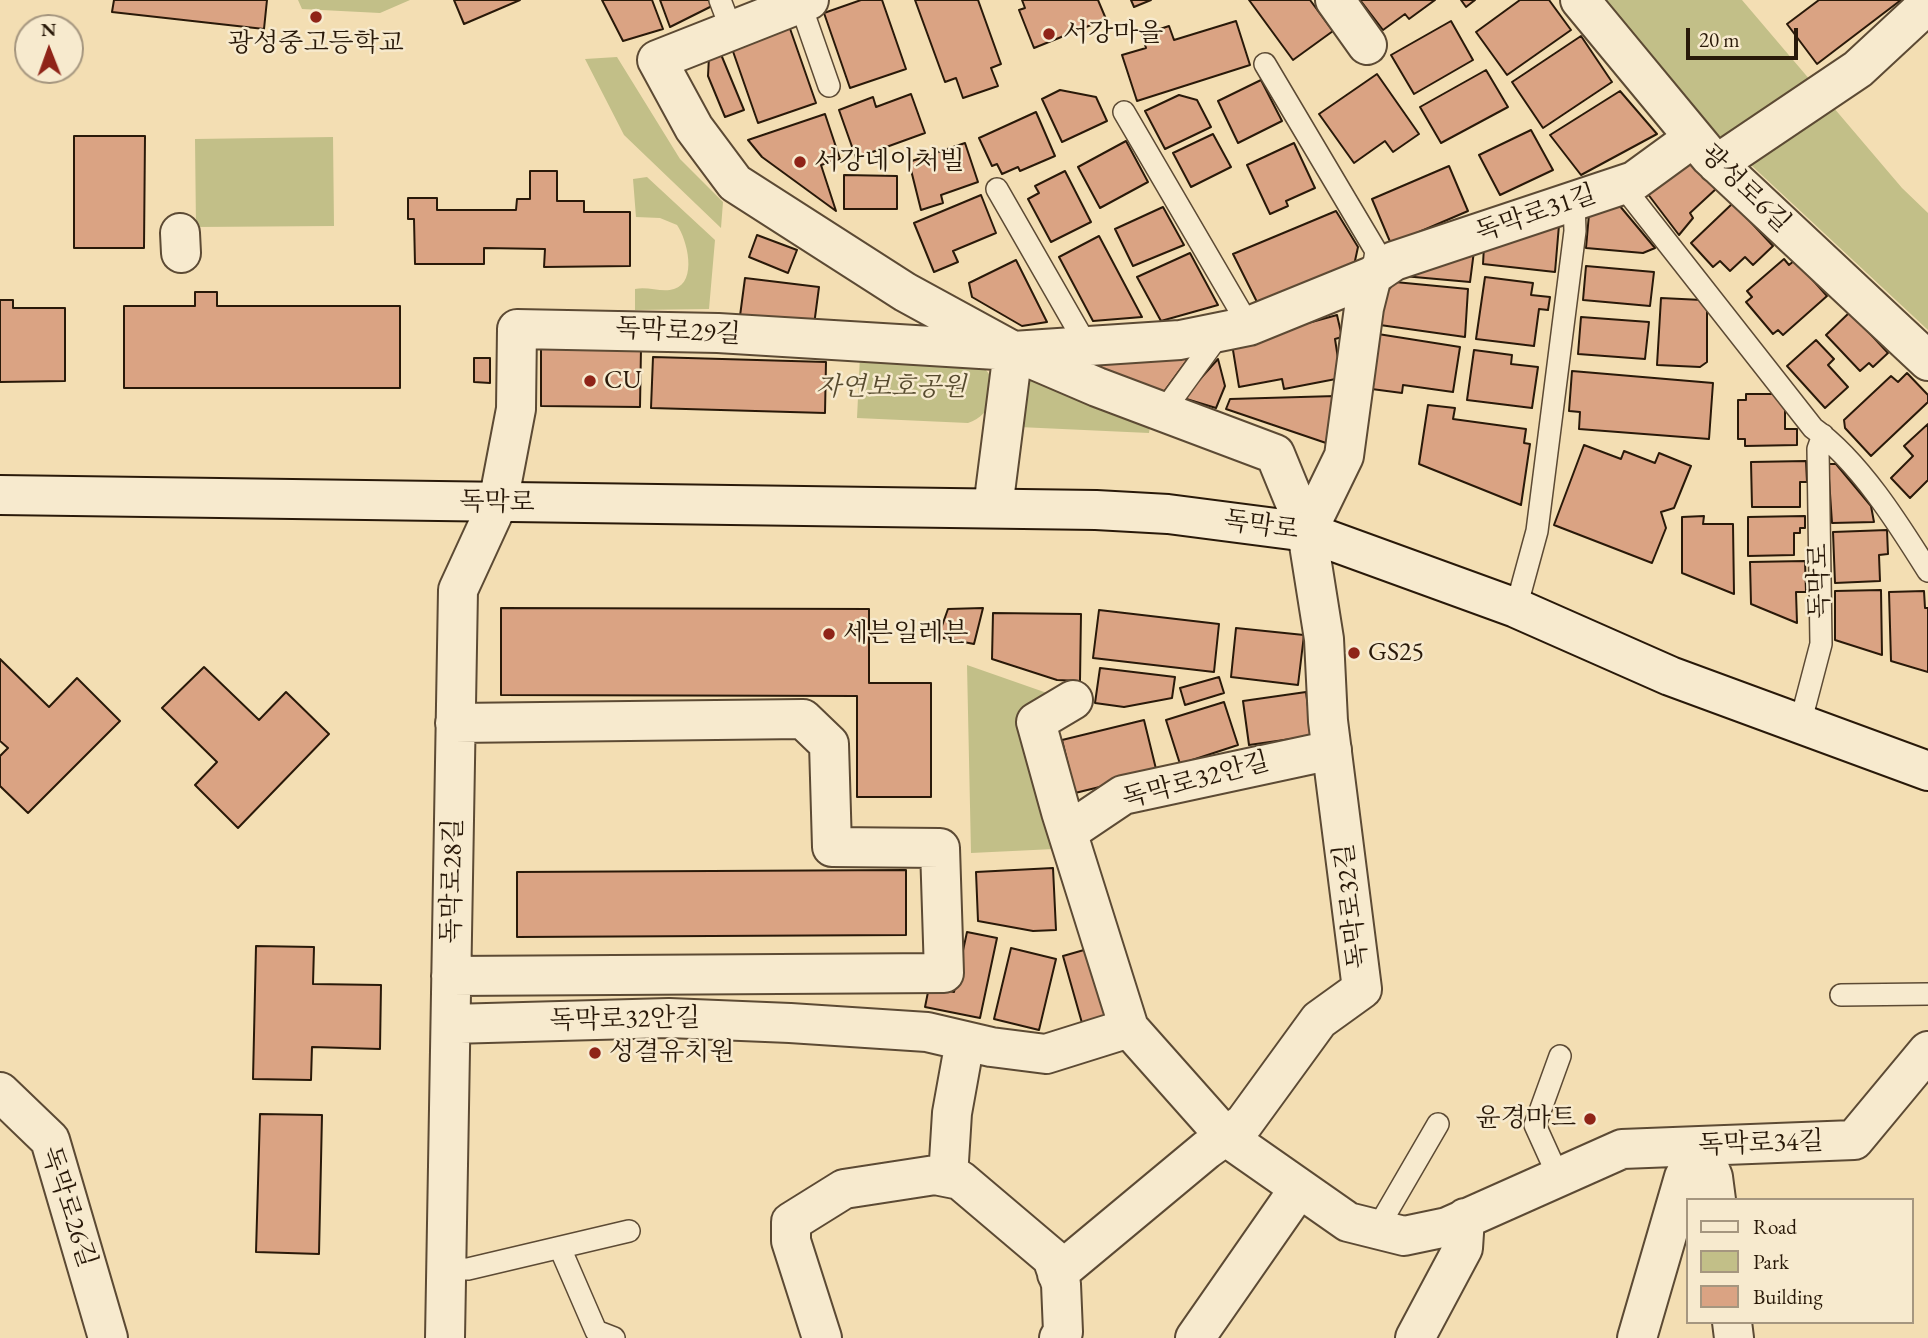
<!DOCTYPE html>
<meta charset="utf-8">
<style>
body{margin:0}
#map{position:relative;width:1928px;height:1338px;overflow:hidden;background:#f3deb3;font-family:"EB Garamond",serif}
canvas{display:block}
.legend{position:absolute;left:1686px;top:1198px;width:228px;height:126px;box-sizing:border-box;background:#f7eace;border:2px solid #a5967f;margin:0;padding:9px 12px;list-style:none;font-size:21px;color:#291909}
.legend li{display:flex;align-items:center;gap:14px;height:35px}
.legend b{width:35px;border:2px solid #a5967f}
.north{position:absolute;left:14px;top:14px;width:70px;height:70px;box-sizing:border-box;background:#f7eace;border:2px solid #a5967f;border-radius:50%;rotate:359deg;font-size:19px;font-weight:700;line-height:28px;text-align:center;color:#291909}
.north::after{content:'';display:block;margin:auto;width:24px;height:32px;background:#8f2418;clip-path:polygon(50% 0,100% 100%,50% 72%,0 100%)}
.scale{position:absolute;left:1686px;top:28px;width:112px;height:32px;box-sizing:border-box;border:4px solid #291909;border-top:0;padding-left:9px;font-size:21px;line-height:24px;white-space:nowrap;color:#291909;-webkit-text-stroke:5px #f7eace;paint-order:stroke}
</style>
<div id="map">
<canvas width="1928" height="1338"></canvas>
<ul class="legend">
<li><b style="height:9px;background:#f7eace"></b>Road</li>
<li><b style="height:19px;background:#c2bf88"></b>Park</li>
<li><b style="height:19px;background:#daa383"></b>Building</li>
</ul>
<div class="north">N</div>
<div class="scale">20 m</div>
</div>
<script>
const context = document.querySelector('canvas').getContext('2d');
context.lineJoin = 'round';
function paint(path, color) { context.fillStyle = color; context.fill(path, 'evenodd'); }
function stroke(path, color, width, dash) { context.strokeStyle = color; context.lineWidth = width; context.lineCap = dash ? 'butt' : 'round'; context.setLineDash(dash || []); context.stroke(path); }
function label(font, color, halo, rows, align = 'center') {
  context.font = font + ' "EB Garamond","Noto Serif KR",serif'; context.lineWidth = 5; context.setLineDash([]); context.textBaseline = 'middle'; context.strokeStyle = halo; context.fillStyle = color; for (const [text, x, y, turn = 0] of rows) {
    context.save(); context.translate(x, y); context.rotate((+turn || 0) * Math.PI / 180); context.textAlign = isNaN(turn) ? turn : align; if (halo) context.strokeText(text, 0, 0); context.fillText(text, 0, 0); context.restore();
  }
}
const green = new Path2D(`
 M298 0H410L380 13 302 9Z
 M1606 0H1742L1902 188 1928 213V330L1706 123Z
 M617 57 680 159 723 202 721 228 624 135 585 59Z
 M333 137 334 226 196 227 195 139Z
 M647 177 715 240 709 309 635 310V289C648 286 662 293 674 289 698 282 687 239 677 225L660 218 636 217 633 179Z
 M860 356 981 366C1005 383 993 415 968 423L857 418Z
 M1026 375 1150 426 1149 433 1019 427Z
 M967 665 1047 693 1020 722 1054 849 971 853Z`);
const building = new Path2D(`
 M114 0H267L264 29 112 12Z
 M454 0H520L464 24Z
 M602 0H652L663 29 623 41Z
 M660 0H709L712 6 670 27Z
 M861 0H882L906 69 850 88 824 13Z
 M915 0H978L1001 64 991 68 998 86 963 98 956 78 945 82Z
 M1022 0H1098L1106 19 1034 48 1019 10 1025 8Z
 M1131 0H1151L1134 7Z
 M1249 0H1310L1333 31 1293 60Z
 M1360 0H1435L1409 19 1405 14 1383 30Z
 M1461 0H1475L1466 7Z
 M1520 0H1549L1571 30 1507 75 1476 32Z
 M1819 0H1901L1817 64 1787 24Z
 M787 20 816 103 758 123 729 40Z
 M1236 21 1250 65 1137 101 1122 55 1146 48 1142 35 1169 26 1174 40Z
 M1451 21 1473 60 1414 94 1391 55Z
 M1581 36 1612 82 1543 128 1512 82Z
 M720 52 744 110 725 117 708 76 709 56Z
 M1486 70 1508 107 1441 143 1420 107Z
 M1377 74 1419 134 1393 152 1385 141 1354 163 1319 114Z
 M1261 80 1282 121 1238 143 1218 101Z
 M1060 90 1096 97 1107 121 1062 142 1042 99Z
 M1620 91 1657 134 1581 175 1550 135Z
 M911 94 925 133 856 158 839 110 873 97 876 107Z
 M1179 95 1197 100 1211 127 1165 149 1145 111Z
 M1036 112 1055 156 1020 171 1018 167 1002 174 997 164 992 166 979 138Z
 M825 114 840 159 821 165 836 211 762 157 748 140Z
 M1531 130 1553 170 1500 195 1479 155Z
 M1213 134 1231 167 1191 187 1173 153Z
 M74 136H145L144 248H74Z
 M1126 141 1148 182 1100 208 1078 167Z
 M965 143 978 182 941 195 943 203 921 210 909 162Z
 M1294 143 1315 188 1286 201 1288 206 1270 214 1247 165Z
 M1688 155 1717 188 1690 213 1693 218 1679 235 1644 189Z
 M1449 166 1468 211 1391 244 1372 199Z
 M530 171H557V201H584V212H630V266L544 267 545 249 484 248V264H415L414 219H408V198H437V210H516L517 199H530Z
 M1065 171 1091 222 1051 242 1028 199 1039 193 1035 186Z
 M844 175 897 176V209H844Z
 M981 195 996 233 953 251 958 262 934 272 914 223Z
 M1733 203 1773 246 1753 265 1745 257 1730 271 1720 261 1713 267 1691 243Z
 M1619 205 1655 248 1643 253 1586 248 1589 214Z
 M1163 207 1184 245 1133 266 1115 229Z
 M1336 211 1358 247 1353 270 1258 304 1233 254Z
 M1559 225 1555 272 1483 264 1484 246Z
 M757 235 797 250 788 273 749 257Z
 M1099 236 1142 317 1093 321 1059 257Z
 M1474 251 1470 282 1403 276Z
 M1190 253 1218 305 1161 321 1137 277Z
 M1784 259 1789 265 1795 260 1827 296 1783 335 1778 330 1773 334 1746 302 1752 297 1747 291Z
 M1016 260 1047 322 1022 326 972 297 969 283Z
 M1586 266 1654 272 1650 306 1583 300Z
 M1485 277 1533 283 1531 295 1550 297 1548 310 1539 309 1534 346 1476 339Z
 M745 278 819 287 814 325 740 316Z
 M1395 282 1468 289 1465 337 1380 325 1379 301Z
 M195 292H217V306H400V388H124V306H195Z
 M1661 298 1702 300 1707 307V362L1700 367 1657 365Z
 M0 300H13V308H65V381L0 382Z
 M1850 312 1888 353 1873 367 1869 363 1860 371 1826 335Z
 M1337 315 1342 337 1335 339 1341 378 1284 389 1282 379 1239 387 1232 344Z
 M1581 317 1649 322 1645 359 1578 354Z
 M1378 334 1460 347 1453 392 1403 385 1402 393 1364 388Z
 M1816 340 1834 359 1828 365 1848 387 1825 408 1787 366Z
 M541 347 641 348 640 407 541 406Z
 M1474 350 1512 355 1511 364 1538 367 1532 408 1467 400Z
 M1176 353 1187 360 1163 393 1089 364Z
 M653 357 826 362 825 413 651 408Z
 M474 358H490V383L474 382Z
 M1218 359 1225 386 1216 408 1183 398Z
 M1572 371 1713 383 1709 439 1579 429 1580 412 1569 411Z
 M1907 373 1928 395V402L1871 456 1845 428 1844 420 1891 376 1898 382Z
 M1746 394H1778L1785 399V429H1797V445L1745 446V439H1738V400H1746Z
 M1336 396 1329 444 1226 409 1230 399Z
 M1428 405 1455 408 1453 419 1526 429 1524 443 1530 444 1521 505 1419 464Z
 M1928 424V480L1910 498 1891 478 1913 456 1904 446Z
 M1584 445 1621 459 1624 451 1655 463 1659 453 1691 466 1674 508 1661 512 1666 528 1652 563 1554 525Z
 M1806 461 1807 482H1800V507H1752L1751 462Z
 M1828 464H1836L1871 506 1874 522 1832 523Z
 M1704 516 1703 524H1733L1734 594 1682 573V517Z
 M1805 516V528H1800V533H1794V555L1748 556V517Z
 M1887 530 1888 554 1879 555 1880 581 1835 583 1833 532Z
 M1805 561 1806 592H1796L1797 623 1751 604 1750 562Z
 M1881 590 1882 655 1835 640V591Z
 M1924 591 1925 608H1928V672L1891 661 1889 592Z
 M501 608 869 609V683H931V797H857V696L501 695Z
 M983 608 974 644 938 637 948 609Z
 M1099 610 1219 624 1214 672 1093 658Z
 M993 613 1081 614 1080 681 1057 680 992 659Z
 M1236 628 1304 635 1298 685 1231 677Z
 M0 659 49 707 77 678 120 721 28 813 0 786V756L8 748 0 741Z
 M204 667 259 720 286 692 329 734 238 828 195 785 217 762 162 708Z
 M1100 668 1175 677 1172 698 1124 707 1095 703Z
 M1219 677 1224 693 1185 705 1180 688Z
 M1306 692 1312 736 1249 745 1243 701Z
 M1224 702 1238 745 1180 764 1166 720Z
 M1144 720 1157 773 1075 793 1062 740Z
 M1053 868 1056 930 1033 931 978 921 976 872Z
 M906 870V935L517 937V872Z
 M967 932 997 938 980 1018 925 1007 929 987 954 992Z
 M256 946 314 947 313 984 381 985 380 1049 312 1047 311 1080 253 1079Z
 M1011 948 1056 959 1039 1030 994 1019Z
 M1091 948 1110 1015 1082 1023 1063 956Z
 M260 1114 322 1115 319 1254 256 1252Z`);
const lane = new Path2D(`
 M720 0 731 29
 M800 3 829 86
 M1265 64 1376 251 1372 276
 M1124 112 1249 326
 M1622 185 1813 428C1859 461 1898 523 1928 571
 M997 189 1087 346
 M1163 412 1221 332
 M1516 608 1537 531 1575 231 1574 202
 M1800 724 1821 644 1818 449 1823 435
 M1841 995 1928 994
 M1559 1178 1535 1125 1560 1056
 M1377 1229 1438 1124
 M560 1248 596 1331 614 1338
 M447 1269H468L629 1231`);
const street = new Path2D(`
 M809 0 657 60 694 128 735 183 905 292 1013 351 1097 387 1275 454 1307 532 1324 639 1328 721 1362 989 1319 1020 1244 1123 1206 1150 1057 1274
 M1335 0 1367 45
 M1580 0 1710 157 1928 361
 M1717 164 1858 69 1928 4
 M180 233 181 253
 M993 508 1013 351
 M1307 532 1344 456 1364 308 1372 276
 M1073 700 1036 722 1061 812 1129 1028 1225 1136 1348 1222 1404 1236 1447 1227 1622 1149 1854 1140 1928 1051
 M1068 832 1123 795 1332 750
 M451 976 944 973 940 848 832 847 829 744 803 719 455 723
 M451 1024 669 1018 790 1023 927 1032 991 1047 1046 1054 1129 1028
 M0 1092 50 1140 108 1338
 M1701 1147 1713 1177 1716 1200
 M948 1177 952 1113 965 1041
 M1732 1322 1734 1338
 M445 1338 458 590 498 503 516 409 517 329 718 333 1013 351 1180 340 1249 326 1372 276 1394 261 1634 181 1693 138
 M822 1338 791 1241V1222L844 1189 935 1175 960 1180 1052 1258 1061 1284 1063 1332 1059 1338
 M1195 1338 1298 1190
 M1415 1338 1463 1248 1465 1218
 M1637 1338 1684 1177 1701 1147`);
const secondary = new Path2D(`
 M0 495 1096 510 1168 514 1307 532 1516 608 1670 676 1928 771`);
const markers = [
 [316,17,7,"#8f2418"],
 [1049,34,7,"#8f2418"],
 [800,162,7,"#8f2418"],
 [590,381,7,"#8f2418"],
 [829,634,7,"#8f2418"],
 [1354,653,7,"#8f2418"],
 [595,1053,7,"#8f2418"],
 [1590,1119,7,"#8f2418"]
];
const poiNames = [
 ["서강마을",1063,34],
 ["광성중고등학교",316,44,"center"],
 ["서강네이처빌",814,162],
 ["CU",604,381],
 ["세븐일레븐",843,634],
 ["GS25",1368,653],
 ["성결유치원",609,1053],
 ["윤경마트",1576,1119,"right"]
];
const streetNames = [
 ["광성로6길",1745,189,44],
 ["독막로31길",1536,214,-19],
 ["독막로29길",678,332,3],
 ["독막로",497,503,1],
 ["독막로",1261,526,8],
 ["독막로",1820,581,-91],
 ["독막로32안길",1196,781,-15],
 ["독막로28길",453,881,-89],
 ["독막로32길",1352,906,-97],
 ["독막로32안길",625,1020,-1],
 ["독막로34길",1761,1144,-2],
 ["독막로26길",68,1207,72]
];
const parkNames = [
 ["자연보호공원",891,388]
];
paint(green, '#c2bf88');
paint(building, '#daa383');
stroke(building, '#291909', 2);
stroke(lane, '#5c4a34', 24);
stroke(street, '#5c4a34', 42);
stroke(secondary, '#291909', 42);
stroke(lane, '#f7eace', 21);
stroke(street, '#f7eace', 38);
stroke(secondary, '#f7eace', 38);
for (const [x, y, r, color] of markers) { const dot = new Path2D(); dot.arc(x, y, r, 0, 2 * Math.PI); context.fillStyle = color; context.fill(dot); stroke(dot, '#f7eace', 2.5); }
label('26px', '#291909', '#f7eace', poiNames, 'left');
label('26px', '#291909', '#f7eace', streetNames);
label('italic 26px', '#574b2f', '#f7eace', parkNames);
</script>
